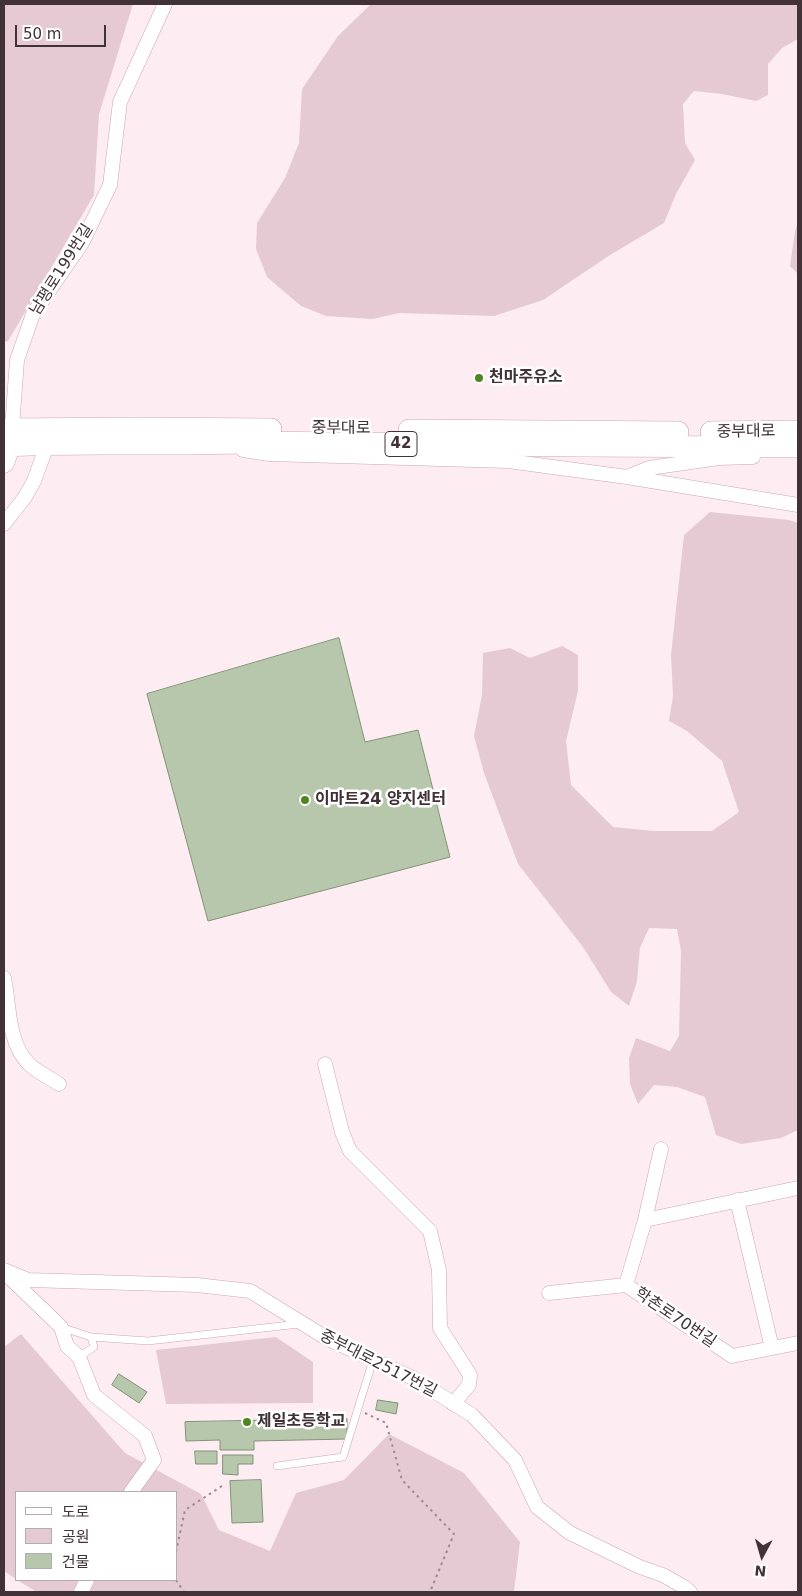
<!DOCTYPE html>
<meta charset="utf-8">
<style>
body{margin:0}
#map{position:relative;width:802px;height:1596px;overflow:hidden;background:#fdedf2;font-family:"DejaVu Sans","Noto Sans KR",sans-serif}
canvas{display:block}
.frame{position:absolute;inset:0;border:5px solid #413237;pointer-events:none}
.legend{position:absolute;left:15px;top:1491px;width:162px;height:90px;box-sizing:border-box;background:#fff;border:1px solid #b3adaf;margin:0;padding:6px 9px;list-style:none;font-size:15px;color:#413237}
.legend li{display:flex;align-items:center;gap:10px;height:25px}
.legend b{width:25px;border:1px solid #b3adaf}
.north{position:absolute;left:737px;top:1531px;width:50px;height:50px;-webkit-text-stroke:4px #fff;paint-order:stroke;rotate:186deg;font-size:14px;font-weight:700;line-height:20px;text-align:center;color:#413237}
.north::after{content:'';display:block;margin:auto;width:18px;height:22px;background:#413237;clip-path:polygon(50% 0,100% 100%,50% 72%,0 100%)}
.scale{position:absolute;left:15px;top:25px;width:91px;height:22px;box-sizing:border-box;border:2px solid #413237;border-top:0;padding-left:6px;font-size:15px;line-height:18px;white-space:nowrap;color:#413237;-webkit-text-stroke:4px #fff;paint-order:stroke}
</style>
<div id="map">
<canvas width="802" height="1596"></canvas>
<div class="frame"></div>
<ul class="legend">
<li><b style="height:6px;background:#fff"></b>도로</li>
<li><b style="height:14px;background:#e5cad3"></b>공원</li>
<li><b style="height:14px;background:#b6c7ac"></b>건물</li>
</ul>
<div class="north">N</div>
<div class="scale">50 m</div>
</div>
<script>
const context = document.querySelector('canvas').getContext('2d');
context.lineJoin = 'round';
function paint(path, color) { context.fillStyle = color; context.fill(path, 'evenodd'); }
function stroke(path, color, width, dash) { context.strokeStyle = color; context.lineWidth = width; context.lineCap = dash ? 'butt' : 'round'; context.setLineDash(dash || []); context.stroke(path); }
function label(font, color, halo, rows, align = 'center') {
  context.font = font + ' "DejaVu Sans","Noto Sans KR",sans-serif'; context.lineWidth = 5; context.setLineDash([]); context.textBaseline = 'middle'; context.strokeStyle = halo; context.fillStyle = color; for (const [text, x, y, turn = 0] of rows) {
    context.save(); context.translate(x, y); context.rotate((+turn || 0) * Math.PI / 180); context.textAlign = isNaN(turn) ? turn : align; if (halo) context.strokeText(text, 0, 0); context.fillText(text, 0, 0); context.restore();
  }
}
const green = new Path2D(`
 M4 4H133L99 114 94 195 8 341 4 342Z
 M371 4H798V39L782 48 768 64V95L756 101 722 94 694 91 683 104 685 143 695 160 676 194 664 223 610 255 543 300 494 316 399 313 373 319 326 316 301 306 267 277 256 249 257 223 285 178 299 143 302 89 338 36Z
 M798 221V274L790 266 795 231Z
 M710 512 789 520 798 523V1130L781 1138 741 1144 716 1135 705 1097 677 1087 654 1085 638 1104 630 1084 629 1058 636 1038 670 1051 679 1036 681 951 677 929 649 928 640 948 637 981 629 1006 611 992 583 947 518 864 484 773 474 736 482 695 483 653 510 648 530 658 562 646 578 655V691L566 741 571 785 613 827 654 831H712L739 812 722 761 687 731 669 721 673 696 671 655 684 535Z
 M21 1334 125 1453 201 1494 219 1530 270 1551 296 1493 344 1480 389 1434 464 1473 520 1542 514 1592H37L17 1580H176V1492H16V1579L4 1571V1347Z
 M276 1337 313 1362V1403L166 1404 156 1350Z`);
const building = new Path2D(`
 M339 638 365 742 418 730 450 857 208 921 147 694Z
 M119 1374 147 1392 139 1403 112 1385Z
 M378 1400 398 1403 396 1414 376 1410Z
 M347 1419V1439L254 1441V1450H220V1440L186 1441 185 1422Z
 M195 1451H217V1464H196Z
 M223 1455H253V1464H238V1475L223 1474Z
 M261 1480 263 1522 232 1523 230 1481Z`);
const path = new Path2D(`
 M365 1413 386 1423 402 1480 454 1534 430 1592
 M176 1552 185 1510 225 1484
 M176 1580 184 1592`);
const lane = new Path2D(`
 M61 1327 91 1337 148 1341 299 1324
 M79 1357 94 1347 91 1337
 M277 1466 343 1457 373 1360`);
const street = new Path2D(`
 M12 428 17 360 33 314 82 243 110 185 120 102 165 4
 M243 450 269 454 508 461 627 477 798 505
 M4 466 7 464 13 446
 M627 477 649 468 719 458 753 457
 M4 524 25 497 34 481 47 445
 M4 978C10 1006 7 1042 29 1064 37 1072 50 1078 59 1084
 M325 1064 342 1132 350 1151 430 1231 439 1270 440 1328 470 1375 469 1385 453 1404
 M737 1200 772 1348
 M645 1220 661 1149
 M4 1270 28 1280 197 1285 250 1291 328 1339 413 1378 472 1415 515 1460 537 1507 570 1533 640 1567 663 1575 684 1587 690 1592
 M6 1274 61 1327 67 1346 79 1357 94 1395 145 1436 154 1460 131 1492
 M626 1285 645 1220 798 1188
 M549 1293 626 1285 732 1356 798 1343
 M81 1592 87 1580`);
const primary = new Path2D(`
 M4 429 138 428 271 429
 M409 430 678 432
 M711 432 798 431
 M4 446C89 441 174 447 259 442L573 446 798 447`);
const markers = [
 [479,378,5,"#4f861f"],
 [305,800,5,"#4f861f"],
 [247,1422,5,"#4f861f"]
];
const shields = [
 [401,444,32]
];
const shieldNames = [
 ["42",401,444]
];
const streetNames = [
 ["남평로199번길",62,270,-58],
 ["중부대로",341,429],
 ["중부대로",746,432,-1],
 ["학촌로70번길",675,1318,34],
 ["중부대로2517번길",378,1364,27]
];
const poiNames = [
 ["천마주유소",489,378],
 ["이마트24 양지센터",315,800],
 ["제일초등학교",257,1422]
];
paint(green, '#e5cad3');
paint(building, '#b6c7ac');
stroke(building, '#819276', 1);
stroke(lane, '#cba6b2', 8);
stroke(street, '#cba6b2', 15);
stroke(primary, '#cba6b2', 22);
stroke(path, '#9b8b90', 2, [2.5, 4]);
stroke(lane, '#fff', 7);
stroke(street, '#fff', 14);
stroke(primary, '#fff', 21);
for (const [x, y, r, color] of markers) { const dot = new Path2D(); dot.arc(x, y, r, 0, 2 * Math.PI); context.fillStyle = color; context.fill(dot); stroke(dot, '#fff', 2); }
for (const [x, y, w] of shields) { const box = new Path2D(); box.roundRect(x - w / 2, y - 12.5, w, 25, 4); context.fillStyle = '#fff'; context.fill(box); stroke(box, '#413237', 1); }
label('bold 15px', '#413237', null, shieldNames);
label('16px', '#413237', '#fff', streetNames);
label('bold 16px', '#413237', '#fff', poiNames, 'left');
</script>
